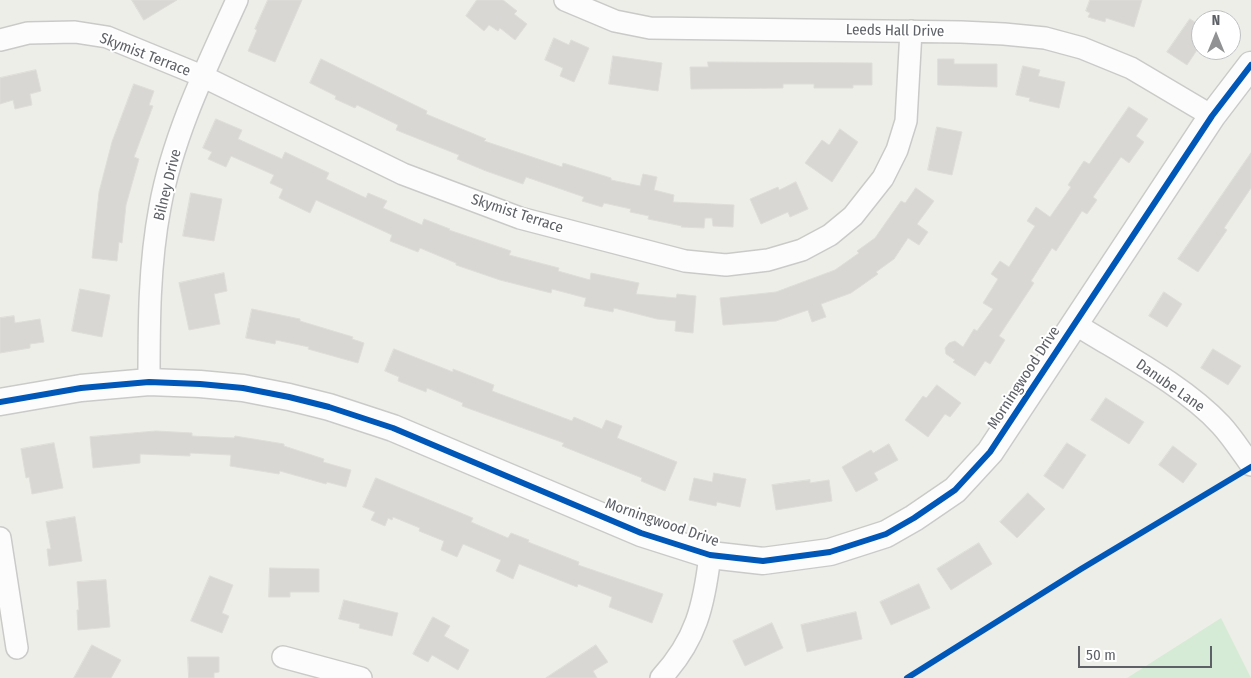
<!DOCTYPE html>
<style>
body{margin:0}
#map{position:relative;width:1251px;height:678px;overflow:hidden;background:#eeeee9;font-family:"Fira Sans Condensed",sans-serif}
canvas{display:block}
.north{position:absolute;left:1191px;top:10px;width:50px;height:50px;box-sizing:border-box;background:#fff;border:1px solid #bec0c2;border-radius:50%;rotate:0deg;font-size:14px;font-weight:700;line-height:20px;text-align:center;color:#5d6167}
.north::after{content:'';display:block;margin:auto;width:18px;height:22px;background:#909294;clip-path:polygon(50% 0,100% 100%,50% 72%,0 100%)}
.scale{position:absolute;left:1078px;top:646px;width:134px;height:22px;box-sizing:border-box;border:2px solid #5d6167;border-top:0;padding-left:6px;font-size:15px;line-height:18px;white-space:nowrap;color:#5d6167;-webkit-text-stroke:4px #fff;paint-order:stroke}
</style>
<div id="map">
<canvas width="1251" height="678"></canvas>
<div class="north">N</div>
<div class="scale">50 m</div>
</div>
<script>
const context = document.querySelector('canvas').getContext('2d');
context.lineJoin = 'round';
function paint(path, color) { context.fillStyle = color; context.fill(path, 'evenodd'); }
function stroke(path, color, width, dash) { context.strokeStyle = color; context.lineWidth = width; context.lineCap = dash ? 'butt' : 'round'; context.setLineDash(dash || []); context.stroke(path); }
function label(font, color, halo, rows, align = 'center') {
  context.font = font + ' "Fira Sans Condensed",sans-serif'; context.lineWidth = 4; context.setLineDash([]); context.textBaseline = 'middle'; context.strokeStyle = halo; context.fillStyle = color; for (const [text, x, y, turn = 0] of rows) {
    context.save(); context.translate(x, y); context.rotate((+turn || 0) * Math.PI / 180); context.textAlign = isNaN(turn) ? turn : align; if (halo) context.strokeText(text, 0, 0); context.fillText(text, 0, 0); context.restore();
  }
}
const green = new Path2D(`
 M1221 618 1251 678H1127Z`);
const building = new Path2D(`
 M132 0H177L144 20Z
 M268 0H302L275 62 248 51 257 30 255 29Z
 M477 0H503L517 11 514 14 527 24 515 40 500 28 498 31 489 25 484 31 466 16Z
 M1090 0H1142L1134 27 1106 18 1105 22 1088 17 1090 13 1086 11Z
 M1190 19 1201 26V44L1187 65 1167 52Z
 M554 38 569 45 571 40 589 48 574 82 560 76 563 68 545 60Z
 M613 56 662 63 658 91 609 84Z
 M321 59 427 111 426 114 486 139 484 141 562 167 563 163 611 178V180L640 186 643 174 657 177 654 190 674 195 673 202 734 205 733 227 713 226 712 218H705L704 228 681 227 682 226 648 219 649 216 630 212 631 209 604 203 602 207 582 201 584 197 526 177 523 184 486 171 457 159 459 155 396 130 398 125 357 105 355 108 335 99 336 96 310 83Z
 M938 59H954V64H997V87L938 85Z
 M708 62 872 63V85H853V88H814V84H783V88L691 89 690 67H708Z
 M1023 66 1040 70 1038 76 1065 82 1059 108 1029 101 1030 98 1016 95Z
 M36 70 41 91 30 94 32 105 15 109 13 100 0 104V78Z
 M134 84 154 91 149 105 153 106 134 157 139 159 126 205 122 243 119 242 117 261 92 258 99 192 112 142Z
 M1129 107 1148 119 1136 136 1144 142 1129 163 1121 157 1093 197 1097 200 1087 214 1082 211 1056 251 1052 248 1031 281 1034 283 999 336 1005 340 990 364 985 361 975 376 953 362 955 360 946 354 945 348 949 343 955 341 963 347 974 329 977 331 993 309 983 303 998 279 991 274 1000 261 1009 267 1035 226 1027 221 1036 207 1050 217 1071 187 1068 185 1084 161 1089 164Z
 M216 119 242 130 238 139 282 159 285 152 329 173 326 179 366 198 368 193 387 201 383 208 422 225 424 219 450 229 449 230 511 251 509 255 559 268 558 271 590 280 591 273 639 283 636 294 676 298 677 294 696 296 693 333 675 331 676 321 657 319 614 308 613 312 584 306 586 298 552 289 551 293 500 280 456 265V263L420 248 418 252 390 241 392 235 316 200 310 213 279 198 283 189 270 183 274 175 231 156 226 167 208 159 212 152 203 148Z
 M937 127 962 132 952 175 928 170Z
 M840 129 858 142 832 182 805 163 822 140 829 145Z
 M1251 153V188L1224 228 1227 230 1198 272 1178 259Z
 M796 182 808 209 790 217 788 212 761 224 750 199 778 187 779 190Z
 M916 188 934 201 917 224 928 232 919 245 908 238 894 259 876 272 878 274 851 293 821 304 826 317 812 322 808 310 776 321 723 325 720 298 776 292 835 270 859 253 857 251 875 238 901 201 905 203Z
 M191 193 222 199 214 241 183 236Z
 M224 273 227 291 214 294 220 324 189 330 179 283Z
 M80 289 110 295 102 337 72 331Z
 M1164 292 1182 304 1167 327 1149 316Z
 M252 309 300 319V321L353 337 352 339 364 343 358 363 308 349 309 347 276 340 275 344 246 338Z
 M14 316 15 323 40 319 44 342 30 344V348L0 353V318Z
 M394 349 453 372V369L494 385 492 391 572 421 574 417 602 429 606 420 622 426 617 438 677 462 665 491 641 481 642 478 562 446 564 443 462 406 463 403 427 388 426 392 398 381 399 377 385 371Z
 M1213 349 1241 366 1228 385 1201 368Z
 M937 385 961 403 950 417 945 414 928 437 905 420 923 396 926 398Z
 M1106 398 1144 422 1129 444 1091 420Z
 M156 431 192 433V436L234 438 235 436 284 444V446L324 459 323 462 351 470 346 487 327 482 326 484 280 471 279 474 230 466 231 455 190 453V456L140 454V463L93 468 90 437Z
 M54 443 63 488 32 494 29 477 26 478 21 449Z
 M1067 443 1086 455 1063 489 1044 476Z
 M889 444 898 460 874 473 878 480 856 492 842 467 871 450 873 453Z
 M1173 446 1197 464 1183 483 1159 465Z
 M714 473 746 479 740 507 717 502 716 506 689 500 694 478 712 482Z
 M376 478 473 518 471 522 508 538 511 533 529 540 528 542 579 562 578 565 663 594 652 623 609 607 612 597 578 584 577 587 519 564 513 579 496 571 501 560 463 544 457 557 441 550 444 541 419 531 420 528 393 517 392 520 388 518 385 526 371 520 375 512 363 507Z
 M810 480V483L829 480 832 501 776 510 772 485Z
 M1028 493 1045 509 1017 538 1000 522Z
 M75 517 82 561 49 566 47 549H51L46 522Z
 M979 543 992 564 951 590 937 569Z
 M270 568 319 569V592H290V597H269Z
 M210 576 233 585 222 613 229 616 222 633 191 621Z
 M106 580 110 627 78 630 77 610H79L77 582Z
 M919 584 930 608 891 625 880 602Z
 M344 600 398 613 392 636 359 628 360 624 339 619Z
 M856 612 862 639 807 652 801 625Z
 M433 617 450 626 444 636 469 650 458 670 432 655 428 662 413 654Z
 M772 623 783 648 745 666 733 641Z
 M92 645 121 660 111 678H74Z
 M596 645 608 662 593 671 597 678H546Z
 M188 657H219V672L214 673V678H189Z`);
const minor = new Path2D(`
 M565 0 615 21 650 28 961 32 1004 34 1045 38 1082 48 1131 68 1212 116
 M0 40 28 33 75 32 107 37 202 76 403 174 520 218 685 261 726 265 768 260 802 250 830 235 853 216 883 178 897 150 906 121 911 31
 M1075 324C1121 353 1184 385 1221 425 1232 437 1241 451 1251 465
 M149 382C149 323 149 265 160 207 173 135 207 66 237 0
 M0 538 17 648
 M283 657 361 678
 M661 678C696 640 704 606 710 555`);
const tertiary = new Path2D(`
 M0 402 81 388 149 382 200 384 243 388 289 397 329 407 393 428 641 533 710 555 763 561 830 552 886 534 914 518 955 490 990 452 1212 116 1251 65`);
const cycleway = new Path2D(`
 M0 402 81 388 149 382 200 384 243 388 289 397 329 407 393 428 641 533 710 555 763 561 830 552 886 534 914 518 955 490 990 452 1212 116 1251 65
 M907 678 1081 569 1251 467`);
const streetNames = [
 ["Leeds Hall Drive",895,31,1],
 ["Skymist Terrace",145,55,21],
 ["Bilney Drive",168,185,-76],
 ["Skymist Terrace",517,214,18],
 ["Morningwood Drive",1024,378,-57],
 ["Danube Lane",1170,386,35],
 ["Morningwood Drive",662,523,19]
];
paint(green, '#d5ebd5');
paint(building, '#d8d7d4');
stroke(building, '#deddd8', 1);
stroke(minor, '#cacbc9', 24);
stroke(tertiary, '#cacbc9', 29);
stroke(minor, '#fcfcfc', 21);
stroke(tertiary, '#fcfcfc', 26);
stroke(cycleway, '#0057b8', 6);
label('15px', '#5d6167', '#fff', streetNames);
</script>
